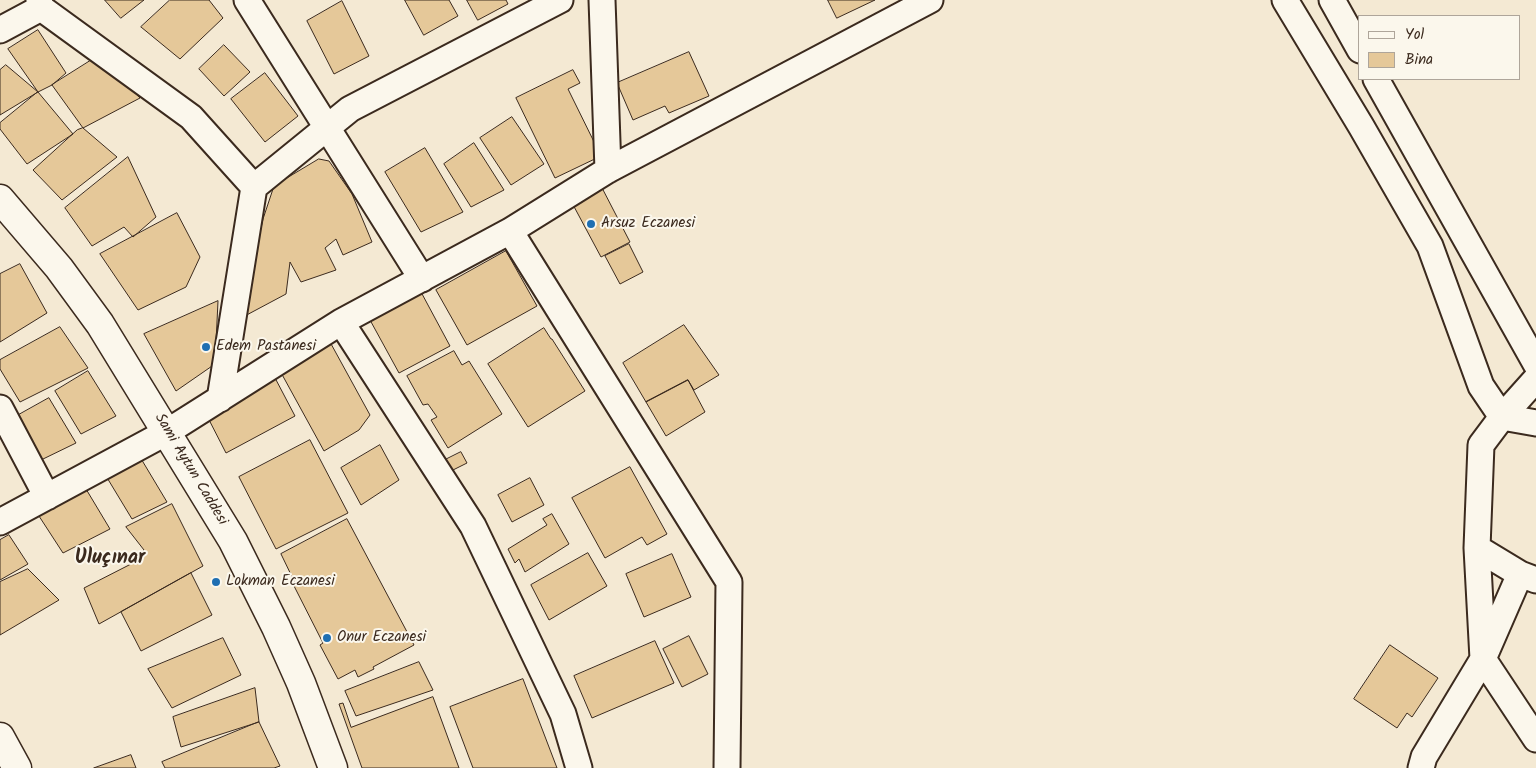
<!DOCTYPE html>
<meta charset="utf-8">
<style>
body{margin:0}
#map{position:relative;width:1536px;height:768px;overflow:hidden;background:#f4e9d3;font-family:Kalam,sans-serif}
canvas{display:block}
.legend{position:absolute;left:1358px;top:15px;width:162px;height:65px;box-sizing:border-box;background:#fbf7ec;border:1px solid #aea59a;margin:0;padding:6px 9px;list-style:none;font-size:15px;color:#3b2a1e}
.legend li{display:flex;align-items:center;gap:10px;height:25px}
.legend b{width:25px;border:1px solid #aea59a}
</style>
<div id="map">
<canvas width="1536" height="768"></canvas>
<ul class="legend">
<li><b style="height:6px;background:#fbf7ec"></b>Yol</li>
<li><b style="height:14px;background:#e5c899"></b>Bina</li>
</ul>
</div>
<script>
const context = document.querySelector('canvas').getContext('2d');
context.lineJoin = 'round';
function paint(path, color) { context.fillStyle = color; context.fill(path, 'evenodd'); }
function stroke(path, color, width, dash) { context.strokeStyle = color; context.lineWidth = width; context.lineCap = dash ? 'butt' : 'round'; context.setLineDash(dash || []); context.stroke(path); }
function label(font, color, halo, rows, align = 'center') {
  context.font = font + ' Kalam,sans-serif'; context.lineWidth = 4; context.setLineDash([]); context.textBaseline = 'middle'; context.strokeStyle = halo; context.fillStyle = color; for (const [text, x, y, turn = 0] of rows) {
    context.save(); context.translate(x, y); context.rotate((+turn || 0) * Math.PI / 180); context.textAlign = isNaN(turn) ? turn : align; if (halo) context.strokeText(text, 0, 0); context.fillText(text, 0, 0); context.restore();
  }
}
const building = new Path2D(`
 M105 0H144L121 18Z
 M170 0H209L223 18 180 59 141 27Z
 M405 0H449L458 16 424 35Z
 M467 0H506L508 4 478 20Z
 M828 0H875L837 18Z
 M342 1 369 56 334 74 307 21Z
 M38 30 66 73 52 85 38 92 8 49Z
 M224 45 250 72 224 96 199 69Z
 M689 52 709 96 669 113 665 106 633 120 617 83Z
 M98 56 140 98 83 128 52 85Z
 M6 65 38 92 0 115V70Z
 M573 70 580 83 568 89 601 156 555 178 516 98Z
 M265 73 298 116 265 142 231 99Z
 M38 92 73 134 27 164 0 129V123Z
 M512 117 544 164 511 185 480 138Z
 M83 128 117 157 62 200 33 170 77 130Z
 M474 143 504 190 471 207 444 164Z
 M425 148 463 212 421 232 385 172Z
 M128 157 156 217 133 237 124 227 92 246 65 208Z
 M319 159 329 161 352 194 372 242 343 255 336 239 325 248 336 270 301 282 290 262 286 294 241 318 263 219 274 186Z
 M600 184 630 242 601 257 571 201Z
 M177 213 200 257 186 287 138 310 100 254Z
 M629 244 643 272 620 284 605 256Z
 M506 251 537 306 467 345 436 290Z
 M20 264 47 313 0 342V274Z
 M421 292 450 346 399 373 370 320Z
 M218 301 215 364 176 391 144 334Z
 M684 325 719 375 694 390 688 380 646 402 623 363Z
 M60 327 88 368 20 402 0 369V360Z
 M544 328 551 339H552L585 391 528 427 488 364Z
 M330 342 370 415 359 430 324 451 279 369Z
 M454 351 462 365 469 361 502 414 448 448 431 420 437 417 428 404 423 405 407 376Z
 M88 371 116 416 81 434 55 391Z
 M274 376 295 416 226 453 205 412Z
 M688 380 705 412 666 436 646 402Z
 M49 398 76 443 41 460 15 417Z
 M310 440 348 513 276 549 239 477Z
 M380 445 399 480 361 505 341 468Z
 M461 452 467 463 449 472 443 461Z
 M140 457 167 502 132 519 106 476Z
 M630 467 667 534 647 545 642 537 605 558 572 498Z
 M530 478 544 505 512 522 498 495Z
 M83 484 110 529 63 553 37 513Z
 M172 504 203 566 99 624 84 588 131 564 144 550 126 527Z
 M552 514 569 544 525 572 519 559 515 563 508 549 547 525 543 519Z
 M347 519 414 645 373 667 374 669 358 677 355 670 338 679 320 645 323 643 293 584 295 583 281 554Z
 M9 535 28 564 0 580V540Z
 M588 553 607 586 549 620 531 585Z
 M672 554 691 597 644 617 626 574Z
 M28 569 59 600 0 635V582Z
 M191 573 212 615 141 651 121 612Z
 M689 636 708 674 682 687 663 649Z
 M223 638 241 675 172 708 148 669Z
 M655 641 674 683 592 718 574 676Z
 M1390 645 1438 678 1412 717 1407 713 1397 728 1354 699Z
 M419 662 433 690 356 716 345 691Z
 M523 679 557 768H473L450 707Z
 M255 688 259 722 181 747 173 717Z
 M433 697 459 768H362L339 704 343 703 351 727Z
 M259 722 280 766 274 768H165L162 762Z
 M131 755 136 768H94Z`);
const minor = new Path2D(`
 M39 0 41 8 191 117 254 187 220 399
 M247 0 422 279
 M602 0 608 170
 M1285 0 1361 126 1430 246 1481 386 1502 417 1536 423
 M1332 0 1360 50
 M0 30 41 8
 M1376 79 1536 364
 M254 187 350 109 560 0
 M510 231 729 582 727 768
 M341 322 473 526 563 714 579 768
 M0 408 47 497
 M0 522 167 432 341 322 510 231 608 170 930 0
 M1477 548 1520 574
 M1536 580 1520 574 1483 659 1536 739
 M1421 768 1424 757 1483 659 1477 548 1481 445 1502 417 1536 379`);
const major = new Path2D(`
 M0 199 59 268 100 324 233 541 276 627 301 683 333 768
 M0 737 17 768`);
const markers = [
 [591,224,5,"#1f6fb2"],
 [206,347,5,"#1f6fb2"],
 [216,582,5,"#1f6fb2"],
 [327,638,5,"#1f6fb2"]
];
const poiNames = [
 ["Arsuz Eczanesi",601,224],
 ["Edem Pastanesi",216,347],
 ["Lokman Eczanesi",226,582],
 ["Onur Eczanesi",337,638]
];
const streetNames = [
 ["Sami Aytun Caddesi",190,470,59]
];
const districtNames = [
 ["Uluçınar",110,560]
];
paint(building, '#e5c899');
stroke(building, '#3b2a1e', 1);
stroke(minor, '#3b2a1e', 29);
stroke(major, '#3b2a1e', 31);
stroke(minor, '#fbf7ec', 25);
stroke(major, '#fbf7ec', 28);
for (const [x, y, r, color] of markers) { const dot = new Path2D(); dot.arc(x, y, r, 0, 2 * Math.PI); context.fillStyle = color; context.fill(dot); stroke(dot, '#fbf7ec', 2); }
label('15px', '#3b2a1e', '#fbf7ec', poiNames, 'left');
label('15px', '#3b2a1e', '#fbf7ec', streetNames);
label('bold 20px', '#3b2a1e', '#fbf7ec', districtNames);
</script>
